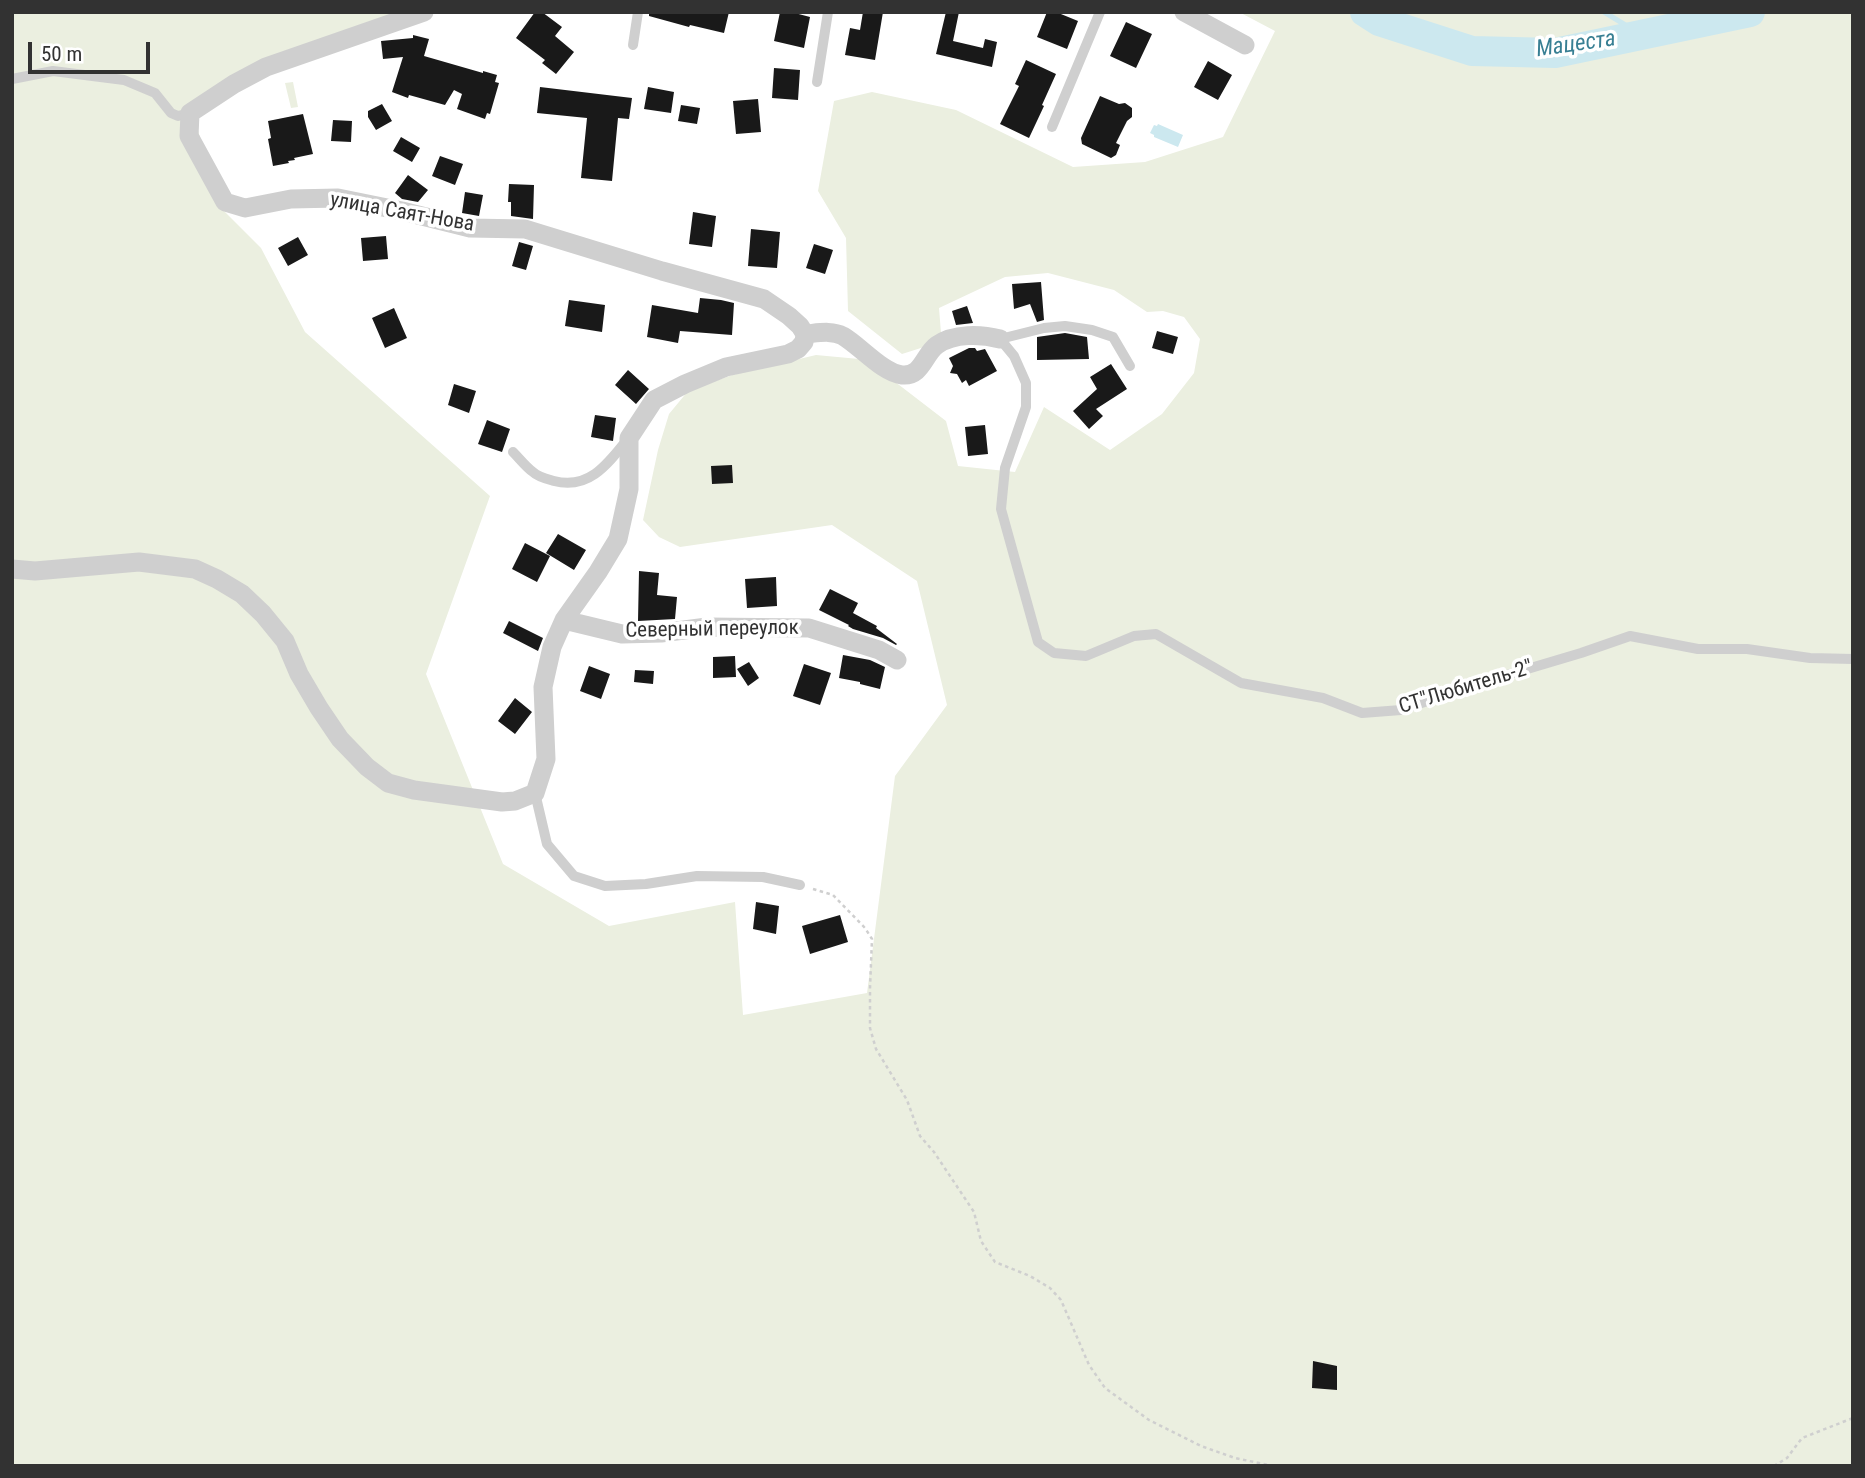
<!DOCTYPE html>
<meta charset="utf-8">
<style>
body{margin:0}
#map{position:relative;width:1865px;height:1478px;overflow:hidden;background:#fff;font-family:"Roboto Condensed",sans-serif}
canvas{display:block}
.frame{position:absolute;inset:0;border:14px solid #323232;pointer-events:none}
.scale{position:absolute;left:28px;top:42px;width:122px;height:32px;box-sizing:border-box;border:4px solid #323232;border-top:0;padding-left:9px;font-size:21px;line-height:24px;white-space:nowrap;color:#323232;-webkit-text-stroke:5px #fff;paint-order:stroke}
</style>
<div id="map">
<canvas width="1865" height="1478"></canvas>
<div class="frame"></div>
<div class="scale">50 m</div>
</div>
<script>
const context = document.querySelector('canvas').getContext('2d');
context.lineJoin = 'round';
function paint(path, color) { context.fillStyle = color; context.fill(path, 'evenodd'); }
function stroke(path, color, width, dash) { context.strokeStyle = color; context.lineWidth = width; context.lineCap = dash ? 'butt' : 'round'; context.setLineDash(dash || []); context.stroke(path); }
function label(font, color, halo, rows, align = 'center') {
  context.font = font + ' "Roboto Condensed",sans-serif'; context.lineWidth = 7; context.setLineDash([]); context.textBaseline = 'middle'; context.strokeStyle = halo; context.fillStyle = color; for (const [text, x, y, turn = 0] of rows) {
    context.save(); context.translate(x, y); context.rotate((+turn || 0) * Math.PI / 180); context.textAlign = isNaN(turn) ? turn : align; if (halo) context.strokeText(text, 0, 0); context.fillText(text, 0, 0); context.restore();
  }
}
const green = new Path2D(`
 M12 12H406L191 106 220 207 261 248 305 332 490 496 426 674 503 864 609 926 735 902 743 1015 867 993 895 776 947 705 917 581 832 525 680 547 659 537 643 520 658 450 669 414 688 391 732 375 816 355 859 359 894 381 946 421 958 466 1015 472 1044 407 1110 450 1162 414 1194 373 1200 339 1184 317 1163 311 1147 312 1114 290 1048 273 1005 277 939 308 941 333 924 347 902 354 848 311 846 238 818 191 834 101 872 92 956 110 1073 167 1145 162 1223 137 1275 31 1239 12H1853V1466H12Z
 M293 82 298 107 291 108 285 83Z`);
const water = new Path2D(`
 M1158 124 1183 135 1178 147 1154 137V135L1150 133 1154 125 1157 126Z`);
const stream = new Path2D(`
 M1604 12 1627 26 1693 25`);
const river = new Path2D(`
 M1365 12 1379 21 1472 51 1555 53 1750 12`);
const building = new Path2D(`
 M535 12H542L562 27 555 36 574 52 556 74 542 63 545 60 516 38Z
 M649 12H729L724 33 690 25 689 27 649 16Z
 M780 12H791L810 17 804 48 774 41Z
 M863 12H883L875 60 845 55 850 28 860 30Z
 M946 12H959L953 41 983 48 985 39 997 42 992 67 936 54Z
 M1047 12H1056L1078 21 1067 49 1037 37Z
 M1126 22 1152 34 1136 68 1110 56Z
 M413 35 429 39 424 56 483 73V71L497 75 495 82 499 83 490 114 487 113 485 119 457 109 462 94 454 90 445 105 409 95 408 98 392 92 403 57 383 59 381 41 413 38Z
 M1026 60 1056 74 1042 105 1044 106 1029 138 1000 124 1019 86 1015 84Z
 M1208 61 1232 75 1218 100 1194 87Z
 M774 68 800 70 798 100 772 98Z
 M540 87 632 98 629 119 618 118 612 181 581 178 587 118 537 113Z
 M648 87 674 92 671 113 644 109Z
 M1100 96 1119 104 1125 103 1132 108V117L1127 121 1116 143 1120 145 1116 155 1111 158 1082 144 1081 138Z
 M758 99 761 132 736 134 733 101Z
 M382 104 392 121 376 130 368 117V111Z
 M681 105 700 108 697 124 678 121Z
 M303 114 313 154 294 158 295 160 288 161 289 163 273 166 268 139 271 138 268 121Z
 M333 120 352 121 351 142 331 141Z
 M401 137 420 148 412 162 393 151Z
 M440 156 463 164 455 185 432 176Z
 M408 175 428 190 418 202 402 199 395 193Z
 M509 184 534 185 533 219 511 216V202H508Z
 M465 192 483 195 479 216 462 213Z
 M693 212 716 216 712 247 689 244Z
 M751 229 780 232 777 268 748 266Z
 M386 236 388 259 363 261 361 238Z
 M298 237 308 255 288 266 278 248Z
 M519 242 533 246 526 270 512 266Z
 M814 244 833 250 825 274 806 268Z
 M1041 282 1044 320 1037 322 1030 304 1014 309 1012 284Z
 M700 298 721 300 734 303 732 335 680 331 678 343 647 337 652 305 698 313Z
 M569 300 605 305 602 332 565 326Z
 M967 306 973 323 956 325 952 311Z
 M394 308 407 338 385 348 372 318Z
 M1157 331 1178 337 1173 354 1152 348Z
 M1065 333 1087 337 1089 359 1037 360V337Z
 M969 348H975L977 351 985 349 997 371 969 386 966 380 962 383 957 374 950 373 953 366 949 358Z
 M1111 364 1127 389 1096 409 1103 416 1089 429 1073 411 1097 389 1090 377Z
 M628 370 649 389 636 404 615 385Z
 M454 384 476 391 469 413 448 405Z
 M595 415 616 418 613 441 591 437Z
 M487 420 510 429 502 452 478 444Z
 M985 425 988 454 968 456 965 427Z
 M732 465 733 483 712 484 711 466Z
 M558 534 586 550 574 570 546 553Z
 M525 543 550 556 537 582 512 569Z
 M639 571 659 573 657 595 677 597 675 619 638 621Z
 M776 577 777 606 747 608 745 579Z
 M830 589 858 603 853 613 877 626 876 628 897 644 896 645 883 638 853 629 848 626 849 625 819 610Z
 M509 621 543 638 538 651 503 633Z
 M843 655 870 660 885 667 880 689 860 684V682L839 678Z
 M735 656 736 677 713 678V657Z
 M749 662 759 678 748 686 737 669Z
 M804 664 831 673 820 705 793 696Z
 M589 666 610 674 601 699 580 691Z
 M635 670 654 671 653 684 634 682Z
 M515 698 532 712 515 734 498 721Z
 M756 902 779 906 776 934 753 929Z
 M840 915 848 942 810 954 802 926Z
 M1313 1361 1337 1366V1390L1312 1388Z`);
const path = new Path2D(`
 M813 889 833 895 865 928 872 939 870 988V1028L876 1049 907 1100 920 1136 934 1152 974 1212 981 1241 995 1262 1030 1276 1050 1288 1061 1300 1089 1365 1105 1388 1149 1420 1201 1446 1235 1458 1273 1466
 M1774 1466 1787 1458 1802 1438 1853 1418`);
const service = new Path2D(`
 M633 45 638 12
 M12 79 53 71 124 80 155 93 171 113 178 116 190 113
 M817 82 828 12
 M1052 127 1100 12
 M1130 366 1113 337 1092 330 1065 326 1044 328 1000 339 1014 356 1026 383V407L1005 468 1001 509 1038 642 1054 653 1086 656 1134 636 1156 634 1241 683 1323 698 1362 713 1401 710 1477 684 1581 653 1630 636 1698 649H1747L1810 658 1853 659
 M513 452C520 459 526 467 533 472 538 477 547 479 554 481 588 490 607 465 626 441
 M535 793 547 844 574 876 605 886 646 884 697 876 763 877 800 885`);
const minor = new Path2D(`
 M424 12 266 67 234 84 190 113 189 136 225 202 245 208 291 199 338 198 402 211 470 228 525 229 662 271 764 299 789 316 800 326 805 334
 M1184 12 1245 45
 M805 334C818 333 832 330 843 336 860 346 883 373 902 375 922 377 924 354 937 345 954 333 981 334 1000 339
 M12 569 35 571 139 562 195 569 217 579 242 594 263 614 285 641 299 674 319 708 340 739 367 767 388 783 414 790 502 802 515 801 535 793 546 759 543 687 552 647 564 620 598 572 618 539 629 489V438L654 400 685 384 726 367 788 354 798 349 804 342 805 334
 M564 620 622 634 661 633 707 627 809 628 879 650 897 660`);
const streetNames = [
 ["улица Саят-Нова",402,213,10],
 ["Северный переулок",712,630,-1],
 ["СТ\"Любитель-2\"",1466,688,-17]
];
const waterNames = [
 ["Мацеста",1576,45,-8]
];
paint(green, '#ebefe0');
paint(water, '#cce8ef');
stroke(stream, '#cce8ef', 5);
stroke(river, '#cce8ef', 30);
paint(building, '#191919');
stroke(path, '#cfcfcf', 2.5, [3.5, 3.5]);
stroke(service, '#cfcfcf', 10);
stroke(minor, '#cfcfcf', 19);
label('21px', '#323232', '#fff', streetNames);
label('italic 23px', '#387f93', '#fff', waterNames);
</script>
